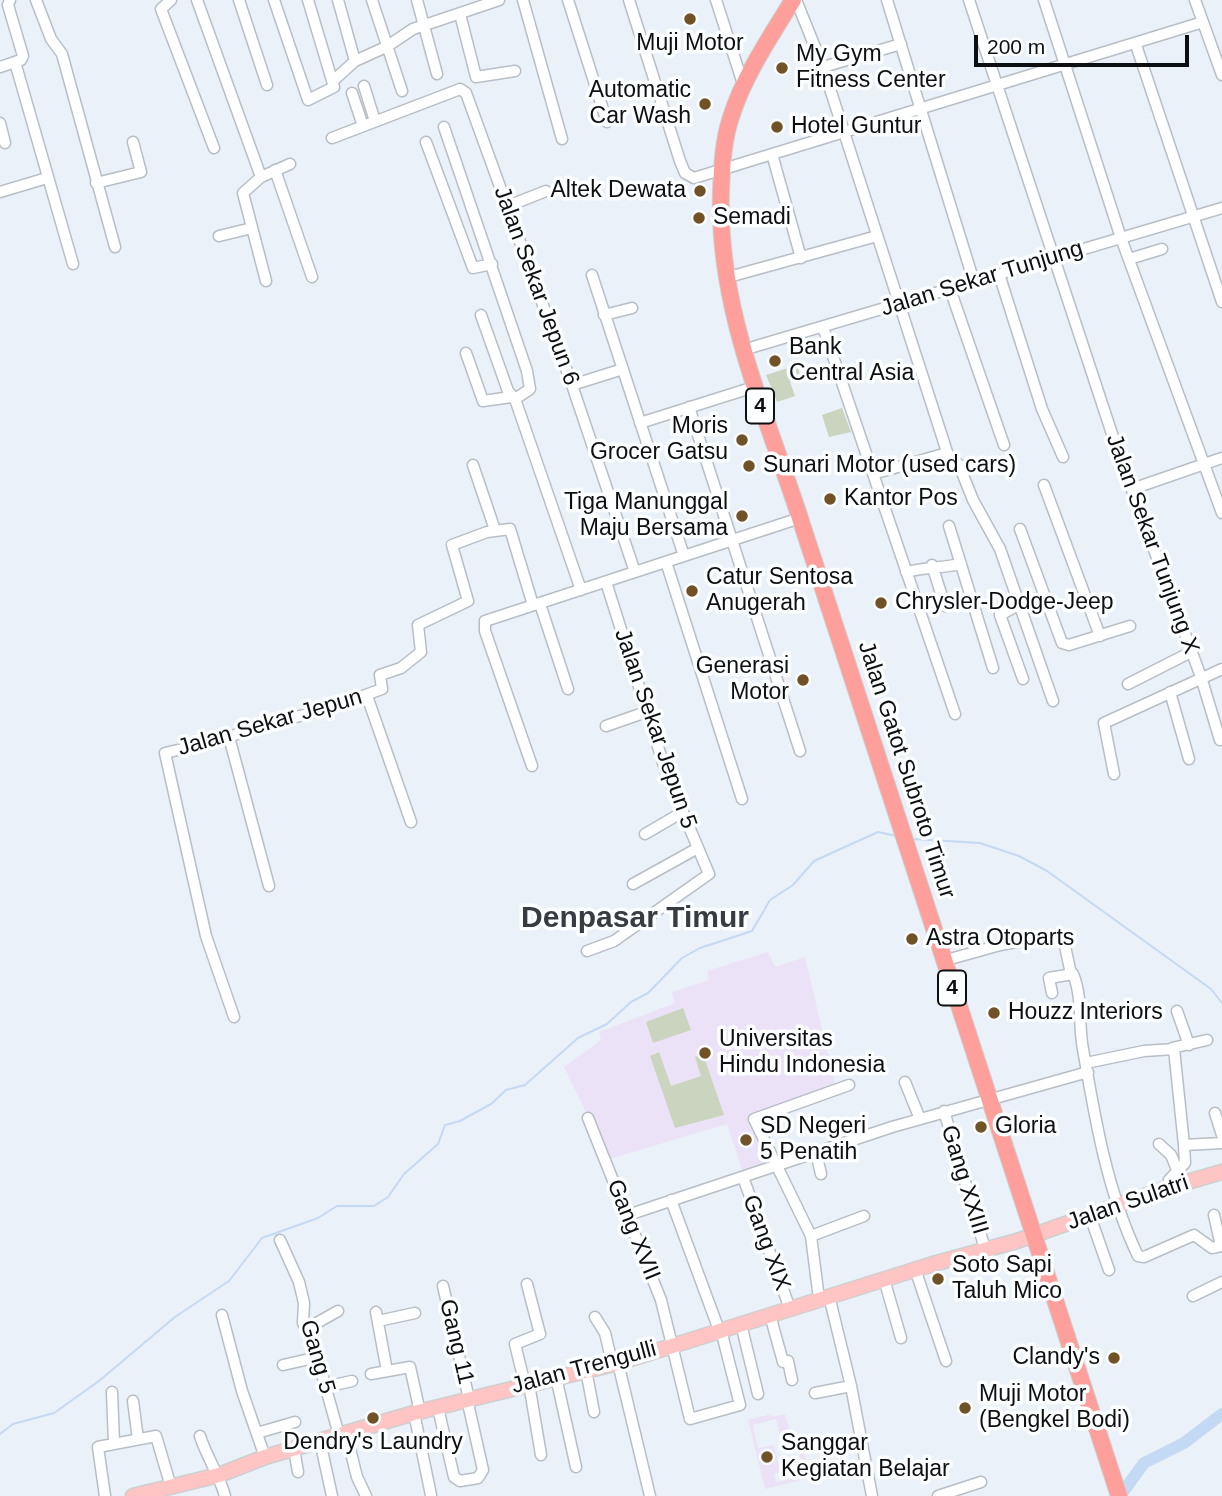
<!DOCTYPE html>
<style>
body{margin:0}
#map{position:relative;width:1222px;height:1496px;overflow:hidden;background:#eaf1f8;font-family:Arial,sans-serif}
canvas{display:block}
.scale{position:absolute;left:974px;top:35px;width:215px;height:32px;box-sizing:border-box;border:4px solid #0d0f11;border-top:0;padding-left:9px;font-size:21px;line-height:24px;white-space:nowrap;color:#0d0f11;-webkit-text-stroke:5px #fcfeff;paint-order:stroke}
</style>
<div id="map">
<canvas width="1222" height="1496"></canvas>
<div class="scale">200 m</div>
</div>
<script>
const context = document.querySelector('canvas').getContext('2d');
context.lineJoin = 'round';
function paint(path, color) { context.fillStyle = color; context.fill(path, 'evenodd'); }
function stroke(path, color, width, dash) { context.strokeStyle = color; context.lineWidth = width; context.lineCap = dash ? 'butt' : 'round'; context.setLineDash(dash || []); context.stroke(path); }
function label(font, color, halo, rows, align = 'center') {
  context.font = font + ' Arial,sans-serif'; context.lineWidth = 7; context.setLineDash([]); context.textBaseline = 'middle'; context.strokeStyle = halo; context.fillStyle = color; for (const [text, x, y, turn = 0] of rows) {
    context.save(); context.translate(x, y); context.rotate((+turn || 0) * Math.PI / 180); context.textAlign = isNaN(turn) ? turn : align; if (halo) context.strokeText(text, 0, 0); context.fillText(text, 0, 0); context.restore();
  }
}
const education = new Path2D(`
 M768 952 775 967 805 957 836 1088 748 1116 772 1165 744 1175 727 1124 609 1159 564 1067 601 1040 599 1032 675 1003 672 992 709 980 707 971Z
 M771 1414 772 1417 785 1414 792 1440 801 1438 810 1478 765 1489 748 1420ZM776 1419 782 1445 797 1441 802 1465 780 1470 774 1445 758 1448 753 1425ZM804 1467 806 1476 776 1482 774 1474Z`);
const green = new Path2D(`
 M797 365 801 378 790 382 795 396 777 402 766 375Z
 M842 408 851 432 829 437 822 415Z
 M683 1008 691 1030 653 1043 646 1022Z
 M659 1052 671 1086 701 1076 695 1057 703 1054 724 1115 675 1128 650 1056Z`);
const stream = new Path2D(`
 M913 839 980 843 1019 856 1047 871 1211 989 1222 1003
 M0 1434 13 1424 54 1413 99 1381 175 1317 229 1281 262 1238 318 1218 337 1206H374L388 1197 404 1174 438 1144 445 1125 460 1121 491 1104 506 1090 525 1085 578 1038 607 1024 631 1002 648 993 682 958 700 948 752 931 770 900 793 885 814 861 878 832 897 836`);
const river = new Path2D(`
 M1120 1496 1144 1463 1184 1443 1222 1414`);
const minor = new Path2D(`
 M36 0 51 39 62 54 115 247
 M171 0 161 9 214 148
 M197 0 261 177
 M239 0 267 85
 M274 0 308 100 334 87 308 0
 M338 0 355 61
 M372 0 402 91
 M417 0 437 74
 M523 0 562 139
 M568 0 607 122
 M629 0 680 161 685 173 694 178 1203 22
 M716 0 744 87
 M796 0 823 67 948 455 959 465 973 500 1000 549 1053 701
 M887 0 974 282
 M969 0 1118 452 1201 677 1220 740
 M1044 0 1121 238 1222 513
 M1195 0 1222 75
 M460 14 476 77 515 71
 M1136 45 1222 302
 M15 62 73 264
 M0 67 21 60 23 56 8 5 10 0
 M823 67 901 44
 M334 80 355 61 386 47 413 29 499 0
 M364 86 375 121
 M352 93 363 126
 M0 123 5 143
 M444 127 527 371 530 389 515 399
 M332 138 455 91 460 89 466 93 572 385 635 572
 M426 142 473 268 492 264
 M772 154 801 258
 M275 170 312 277
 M96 183 141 172 133 142
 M0 192 47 178
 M508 206 546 191
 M219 236 252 228
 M1129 259 1162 249
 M999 274 1042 409 1063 457
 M592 275 684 556
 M725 278 877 236
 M266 281 243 193 261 177 290 164
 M950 289 1004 445
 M481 315 508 391 515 399 581 590
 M604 315 632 308
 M823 327 955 714
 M743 350 1222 208
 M466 353 483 401 511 397
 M572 385 623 369
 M689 407 800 751
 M640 423 754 387
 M473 465 495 530
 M873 474 947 453
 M1044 485 1100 636
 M1132 489 1222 458
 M949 526 993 668
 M1020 529 1062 643 1069 645 1130 626
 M666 562 742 799
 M932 565 945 606
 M906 572C926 567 941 568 961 564
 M540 604 568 689
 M1023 679 1000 615 1020 604 1045 596
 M1128 684 1191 652
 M1170 692 1189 759
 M367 696 411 822
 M606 726 646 712
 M229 737 269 886
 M532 766 485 631V621L800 518
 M1114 774 1104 723 1222 669
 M645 834 681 813
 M633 884 696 849
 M587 951 614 941 709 874 666 772 606 582
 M943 961 1000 945 1060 934 1063 937 1071 974
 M1052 993 1049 978 1073 974C1083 998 1078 1024 1083 1049 1095 1119 1107 1191 1138 1256L1144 1257 1194 1235 1212 1248 1222 1246
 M1177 1011 1189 1045
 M234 1017 206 936 165 753 225 739 249 729 327 709 382 689 380 675 401 668 421 652 418 625 468 601 452 545 487 532 510 529 533 605
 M1172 1048 1207 1040
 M1086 1063 1144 1051 1174 1049 1184 1145 1222 1143
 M905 1082 920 1119
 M944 1111 985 1249
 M1215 1113 1222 1135
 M588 1118 661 1300 690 1419 740 1405 721 1330
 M1159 1144 1171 1155 1178 1172
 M816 1153 821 1174
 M743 1177 790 1309
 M1170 1187 1169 1180 1185 1163 1184 1145
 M671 1200 719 1330
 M628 1215 892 1127 1088 1072
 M1214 1215 1221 1246
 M1090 1216 1109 1270
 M811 1236 864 1216
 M280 1240 299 1282 304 1303 303 1323 313 1342 339 1435
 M915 1269 946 1361
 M884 1279 901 1338
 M443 1286 469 1399
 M829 1296 851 1386 872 1496
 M1193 1296 1222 1282
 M819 1299 811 1236 754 1119 849 1085
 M376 1312 387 1371
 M222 1315 242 1391 265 1457
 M770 1315 783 1362 788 1361 792 1380
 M595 1317 605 1333 611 1358 618 1363 650 1496
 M378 1321 415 1313
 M741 1324 758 1394
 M306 1329 338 1311
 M283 1365 318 1357
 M586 1370 594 1412
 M371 1374 410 1367 420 1412
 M556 1377 576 1467
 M529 1384 541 1455
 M525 1385 515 1344 540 1334 527 1284
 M325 1387 352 1381
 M112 1392 114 1443
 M815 1393 851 1386
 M133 1401 138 1439
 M438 1408 454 1477 460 1481 478 1478 483 1470 467 1399
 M414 1413 431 1495
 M257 1433 295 1422
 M346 1433 357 1477 366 1496
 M200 1436C207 1458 219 1474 225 1496
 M320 1441 332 1496
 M294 1449 298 1472
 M105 1496 98 1447 156 1436 171 1487
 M938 1496 981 1482`);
const major = new Path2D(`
 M133 1496 219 1475 265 1457 414 1413 618 1363 933 1264 1017 1241 1170 1187 1222 1172`);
const highway = new Path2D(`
 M793 0C770 37 744 76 731 117 723 141 722 166 721 191 717 304 762 404 797 509L1119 1496`);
const markers = [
 [690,19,7,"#715227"],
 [782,68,7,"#715227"],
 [705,104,7,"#715227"],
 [777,127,7,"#715227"],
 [700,191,7,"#715227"],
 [699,218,7,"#715227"],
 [775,361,7,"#715227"],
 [742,440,7,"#715227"],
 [749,466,7,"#715227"],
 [830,499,7,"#715227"],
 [742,516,7,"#715227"],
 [692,591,7,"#715227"],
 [881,603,7,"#715227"],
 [803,680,7,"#715227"],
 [912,939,7,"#715227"],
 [994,1013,7,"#715227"],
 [705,1053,7,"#715227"],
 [981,1127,7,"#715227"],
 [746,1140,7,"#715227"],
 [938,1279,7,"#715227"],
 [1114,1358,7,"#715227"],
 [965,1408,7,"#715227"],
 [373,1418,7,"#715227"],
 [767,1457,7,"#715227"]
];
const shields = [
 [760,406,28],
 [952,988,28]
];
const shieldNames = [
 ["4",760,406],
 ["4",952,988]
];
const poiNames = [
 ["Muji Motor",690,44,"center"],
 ["My Gym",796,55],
 ["Fitness Center",796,81],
 ["Automatic",691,91,"right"],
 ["Car Wash",691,117,"right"],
 ["Hotel Guntur",791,127],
 ["Altek Dewata",686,191,"right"],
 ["Semadi",713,218],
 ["Bank",789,348],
 ["Central Asia",789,374],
 ["Moris",728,427,"right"],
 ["Grocer Gatsu",728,453,"right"],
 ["Sunari Motor (used cars)",763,466],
 ["Kantor Pos",844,499],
 ["Tiga Manunggal",728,503,"right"],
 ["Maju Bersama",728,529,"right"],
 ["Catur Sentosa",706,578],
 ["Anugerah",706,604],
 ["Chrysler-Dodge-Jeep",895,603],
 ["Generasi",789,667,"right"],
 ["Motor",789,693,"right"],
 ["Astra Otoparts",926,939],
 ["Houzz Interiors",1008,1013],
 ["Universitas",719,1040],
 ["Hindu Indonesia",719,1066],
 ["SD Negeri",760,1127],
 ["5 Penatih",760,1153],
 ["Gloria",995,1127],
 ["Soto Sapi",952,1266],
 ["Taluh Mico",952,1292],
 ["Clandy's",1100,1358,"right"],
 ["Muji Motor",979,1395],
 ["(Bengkel Bodi)",979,1421],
 ["Dendry's Laundry",373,1443,"center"],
 ["Sanggar",781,1444],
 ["Kegiatan Belajar",781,1470]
];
const streetNames = [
 ["Jalan Sekar Tunjung",982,279,-17],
 ["Jalan Sekar Jepun 6",536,286,70],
 ["Jalan Sekar Tunjung X",1152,544,70],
 ["Jalan Sekar Jepun",270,723,-16],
 ["Jalan Sekar Jepun 5",655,729,71],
 ["Jalan Gatot Subroto Timur",906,770,72],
 ["Gang XXIII",964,1180,73],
 ["Jalan Sulatri",1128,1203,-19],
 ["Gang XVII",633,1230,68],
 ["Gang XIX",766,1243,70],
 ["Gang 11",456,1342,77],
 ["Gang 5",317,1357,74],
 ["Jalan Trengulli",584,1368,-15]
];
const districtNames = [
 ["Denpasar Timur",635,919]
];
paint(education, '#ebe2f7');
paint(green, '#cad4be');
stroke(stream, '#c4d9f3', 2);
stroke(river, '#c4d9f3', 12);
stroke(minor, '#b8bec5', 13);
stroke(major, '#cfcfcf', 17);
stroke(highway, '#cfcfcf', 18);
stroke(minor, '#fff', 10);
stroke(major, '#fec5c4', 14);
stroke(highway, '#fe9f9c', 16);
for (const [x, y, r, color] of markers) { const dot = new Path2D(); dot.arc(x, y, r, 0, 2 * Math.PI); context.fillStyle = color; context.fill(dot); stroke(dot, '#fcfeff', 2.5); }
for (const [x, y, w] of shields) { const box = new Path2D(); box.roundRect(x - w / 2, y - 17.5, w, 35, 5); context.fillStyle = '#fcfeff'; context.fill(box); stroke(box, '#0d0f11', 2); }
label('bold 21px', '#0d0f11', null, shieldNames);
label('23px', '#0d0f11', '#fcfeff', poiNames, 'left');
label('23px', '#0d0f11', '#fcfeff', streetNames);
label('bold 30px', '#373c42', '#fcfeff', districtNames);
</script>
